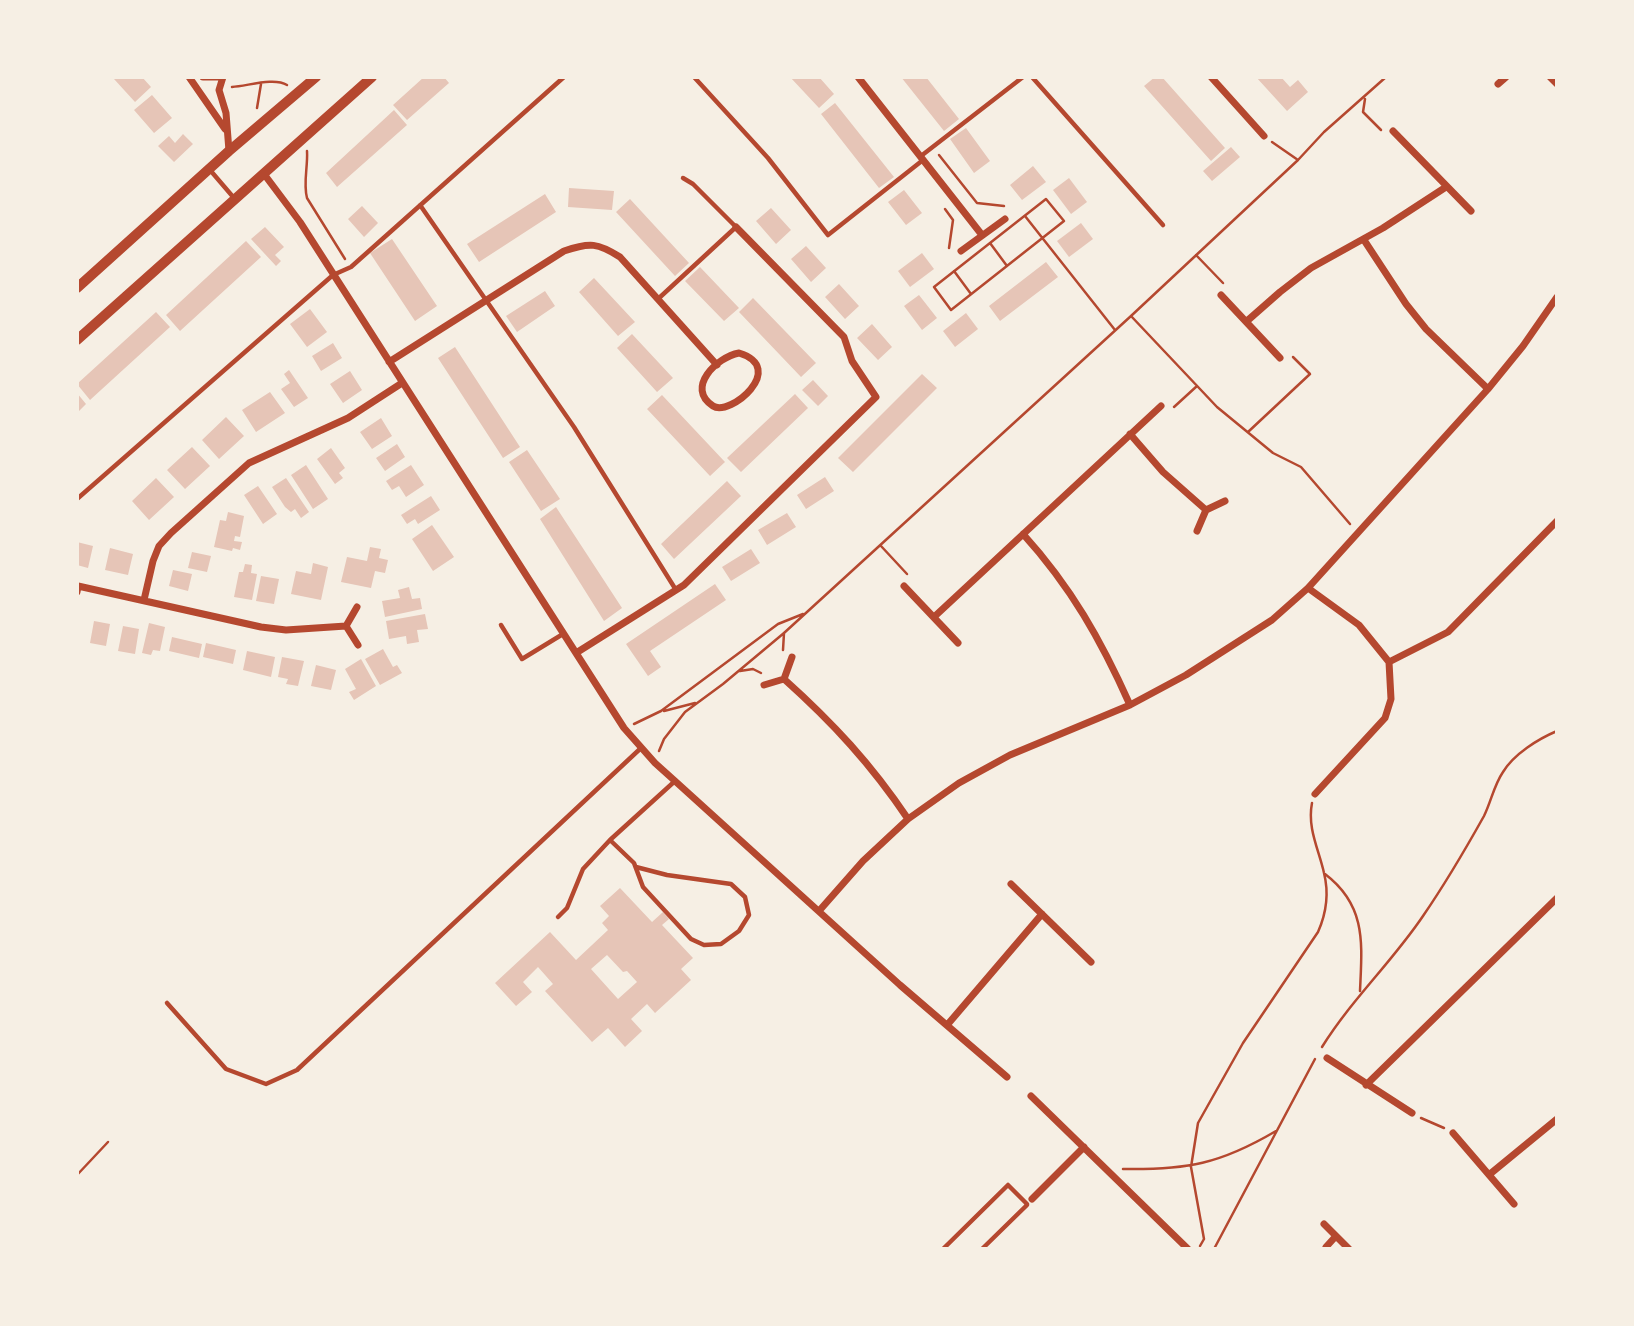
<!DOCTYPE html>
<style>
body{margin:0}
#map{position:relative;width:1634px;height:1326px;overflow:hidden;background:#f6efe4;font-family:Commissioner,sans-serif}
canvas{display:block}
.frame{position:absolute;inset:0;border:79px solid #f6efe4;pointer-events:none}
</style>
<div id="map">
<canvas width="1634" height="1326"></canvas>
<div class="frame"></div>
</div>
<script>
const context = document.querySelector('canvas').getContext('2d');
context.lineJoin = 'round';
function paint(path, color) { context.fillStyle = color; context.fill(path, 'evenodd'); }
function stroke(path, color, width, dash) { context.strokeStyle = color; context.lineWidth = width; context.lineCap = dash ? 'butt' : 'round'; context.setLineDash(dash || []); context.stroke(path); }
const building = new Path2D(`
 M116 77H142L151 87 135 102 114 79Z
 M424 77H444L449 83 407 120 393 105Z
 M790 77H819L834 94 819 108Z
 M901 77H926L959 119 944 131Z
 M1155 77H1162L1225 148 1211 161 1144 86Z
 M1256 77H1281L1290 87 1298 80 1308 92 1287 111Z
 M152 95 172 118 154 133 134 110Z
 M835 103 894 177 879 188 821 114Z
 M394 110 407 125 337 187 326 173Z
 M966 128 990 161 974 173 950 139Z
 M183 134 193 144 174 162 158 146 169 136 175 143Z
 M1231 147 1240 157 1212 181 1203 171Z
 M1033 166 1046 182 1022 200 1010 185Z
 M1069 178 1087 202 1071 214 1053 190Z
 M569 188 614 191 612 210 568 207Z
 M904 190 922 213 906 225 888 202Z
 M545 194 556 212 479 262 467 244Z
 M630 199 689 263 675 276 616 212Z
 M362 206 378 223 364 237 348 219Z
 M771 208 791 230 776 244 756 221Z
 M1081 223 1093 239 1069 257 1057 241Z
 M265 227 284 247 275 255 281 261 276 266 251 239Z
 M392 239 437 306 415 321 370 253Z
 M246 241 261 257 180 331 166 315Z
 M806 246 826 268 811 282 791 259Z
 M922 253 934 269 910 287 898 271Z
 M1046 262 1058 277 1000 321 989 306Z
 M700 267 739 308 724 321 685 281Z
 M594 278 635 322 618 336 579 292Z
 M839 284 859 306 845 319 825 297Z
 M545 291 555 306 517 332 506 316Z
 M919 295 937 318 922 330 904 306Z
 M753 298 816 363 801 377 739 312Z
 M310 309 327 332 307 347 290 324Z
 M156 312 170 327 90 400 77 384Z
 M966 313 978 329 955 347 943 331Z
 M872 324 892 347 878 360 857 338Z
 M632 334 673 378 657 392 617 348Z
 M333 343 342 358 321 371 312 356Z
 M455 347 520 447 503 458 438 358Z
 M289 370 308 398 294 407 281 389 290 383 284 374Z
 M350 371 362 390 343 403 330 384Z
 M922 374 937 388 853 472 838 458Z
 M813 380 828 396 818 406 802 390Z
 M270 392 285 413 256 432 242 410Z
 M77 393 86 404 77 413Z
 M795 394 808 408 741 472 727 458Z
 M662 395 725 462 710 476 647 409Z
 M226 417 244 436 219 459 202 440Z
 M381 418 392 436 372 449 360 432Z
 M397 444 405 457 385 471 376 458Z
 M192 447 210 466 185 489 167 470Z
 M331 448 345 468 339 473 343 478 335 484 317 459Z
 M527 450 560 499 541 511 509 462Z
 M306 465 328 499 313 509 291 475Z
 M411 465 424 485 406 497 399 486 392 490 386 481Z
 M825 477 834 491 806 509 797 495Z
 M156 478 174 497 149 520 132 501Z
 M286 478 309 512 301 518 295 509 291 512 285 507 272 487Z
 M727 481 741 496 674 559 661 544Z
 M258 486 277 514 263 524 244 495Z
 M431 496 440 510 418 524 415 519 407 524 401 515Z
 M556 507 622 608 604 621 540 519Z
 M228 512 244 516 240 537 235 536 234 541 242 542 240 550 233 548 232 551 214 547 220 520 226 521Z
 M787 513 796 527 767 545 758 530Z
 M432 525 454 557 433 571 412 539Z
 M77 542 93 546 88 568 77 565Z
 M370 547 381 549 379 558 388 560 385 573 375 571 371 588 341 582 347 557 367 561Z
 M110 548 133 554 128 575 105 570Z
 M751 549 760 563 731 581 722 567Z
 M192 552 211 556 207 572 188 568Z
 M313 563 328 567 321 600 291 594 296 571 311 574Z
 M245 564 252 565 251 573 257 574 252 600 234 597 239 572H243Z
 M173 570 192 574 188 591 169 586Z
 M261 576 279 579 274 604 256 601Z
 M715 584 726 600 650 651 661 667 648 676 626 644Z
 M409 587 412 599 420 598 422 609 385 617 382 601 400 598 398 590Z
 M425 614 428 629 417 630 419 642 407 644 406 636 389 639 386 621Z
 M94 621 110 624 106 646 90 643Z
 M149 623 165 627 160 651 153 650 151 655 142 653Z
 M123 626 139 629 135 654 118 651Z
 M172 637 202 644 199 658 169 651Z
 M206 643 236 650 233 664 203 657Z
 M383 649 393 667 397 665 402 673 380 685 365 659Z
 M247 651 275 657 271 677 243 670Z
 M282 657 304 661 298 686 286 684 288 679 278 677Z
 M361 659 376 686 354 700 349 692 356 689 345 669Z
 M316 665 336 670 331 690 311 686Z
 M620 888 652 922 663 912 669 919 662 925 693 958 681 969 691 980 655 1013 647 1004 631 1019 642 1031 625 1047 608 1028 592 1042 545 991 553 984 538 967 523 982 532 992 516 1006 495 983 550 932 576 960 608 930 602 923 609 916 600 906ZM607 955 623 972 627 971 637 982 618 999 591 969Z`);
const path = new Path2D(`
 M232 87C248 86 274 77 287 85
 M1365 99 1363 112 1381 130
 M257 108 261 84
 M1272 142 1298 160
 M307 151C308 167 303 183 307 198L345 259
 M939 155 977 203 1004 206
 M1046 199 1064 221 951 310 934 287Z
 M945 209 953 220 949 248
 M1025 216 1115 330
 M990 243 1007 266
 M1196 255 1223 283
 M954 271 971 294
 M1131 316 1217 407 1273 453 1301 467 1350 524
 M1174 407 1197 386
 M1248 432 1310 374 1293 357
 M881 546 907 574
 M783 650 784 633
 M740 671 753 669 761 673
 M664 711 695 703
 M634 724 661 711 778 624 803 614
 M659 751 664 739 685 712 723 684 784 633 1131 316 1298 160 1324 132 1386 77
 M1325 874C1367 906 1362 944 1360 991
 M1322 1047C1352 999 1392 962 1423 916 1445 884 1465 850 1484 816 1491 802 1494 785 1503 772 1514 754 1538 739 1557 731
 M1421 1118 1444 1128
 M1123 1169C1187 1170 1220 1164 1276 1131
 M77 1175 108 1142
 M1200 1246 1204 1239 1191 1167 1198 1123 1243 1043 1318 932C1326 914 1329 893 1324 873 1319 850 1307 828 1312 803
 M1214 1249 1315 1059`);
const service = new Path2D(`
 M694 77 768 158 828 235 923 160
 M1032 77 1163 225
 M921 156 1023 77
 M210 170 234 198
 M420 205 574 427 676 590
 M658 299 736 227 693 184 683 178
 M77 499 333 275 351 267 564 77
 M501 625 522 659 563 634
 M636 867 667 875 731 884 745 897 749 915 739 931 721 944 704 945 691 939 643 887 634 863 610 840 675 781
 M558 917 567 908 583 869 610 840
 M167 1003 226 1069 266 1084 297 1070 641 748
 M943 1249 1008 1185 1027 1204
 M982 1249 1027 1205`);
const minor = new Path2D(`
 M189 77 225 129
 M203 77H223
 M223 77 219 90 226 113 229 151
 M858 77 982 235
 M1211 77 1264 136
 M1550 77 1557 84
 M1498 84 1506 77
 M1393 131 1471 211
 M264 174 300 222 624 728 655 763 675 781 900 985 1007 1077
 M1364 240 1406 304 1426 329 1488 389
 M961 251 1005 219
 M1221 295 1280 358
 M1247 321 1280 292 1311 268 1383 228 1446 187
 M739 353C788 368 730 417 713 406 685 388 717 357 739 353Z
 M389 362 564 251C590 242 598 243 620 257L717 365
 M1130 434 1163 472 1206 510
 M1197 531 1206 510 1225 501
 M1023 534C1071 587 1101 640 1130 705
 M904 586 958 643
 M1308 588 1359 625 1389 662 1391 699 1385 718 1315 794
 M77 592 78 586 261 627 286 630 346 626
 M144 600 153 561 159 546 171 533 249 463 348 418 402 383
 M357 607 346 626 358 645
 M934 617 1161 406
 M576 653 684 585 876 397 852 361 844 337 736 227
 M1389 662 1448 632 1557 521
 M784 679C833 723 871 764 908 819
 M764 685 784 679 792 657
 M1011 884 1091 962
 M819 911 863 861 908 819 959 783 1010 755 1130 705 1186 675 1272 620 1308 588 1488 389 1523 346 1557 297
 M948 1024 1042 914
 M1327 1058 1412 1113
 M1366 1085 1557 898
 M1031 1096 1188 1249
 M1453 1133 1514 1204
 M1490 1174 1557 1119
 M1032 1199 1084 1147
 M1324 1224 1349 1249
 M1326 1247 1336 1236`);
const tertiary = new Path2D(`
 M77 288 229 151 316 77
 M77 340 372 77`);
paint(building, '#e6c5b7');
stroke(path, '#b5482f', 2.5);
stroke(service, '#b5482f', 4.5);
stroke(minor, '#b5482f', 7);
stroke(tertiary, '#b5482f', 10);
</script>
